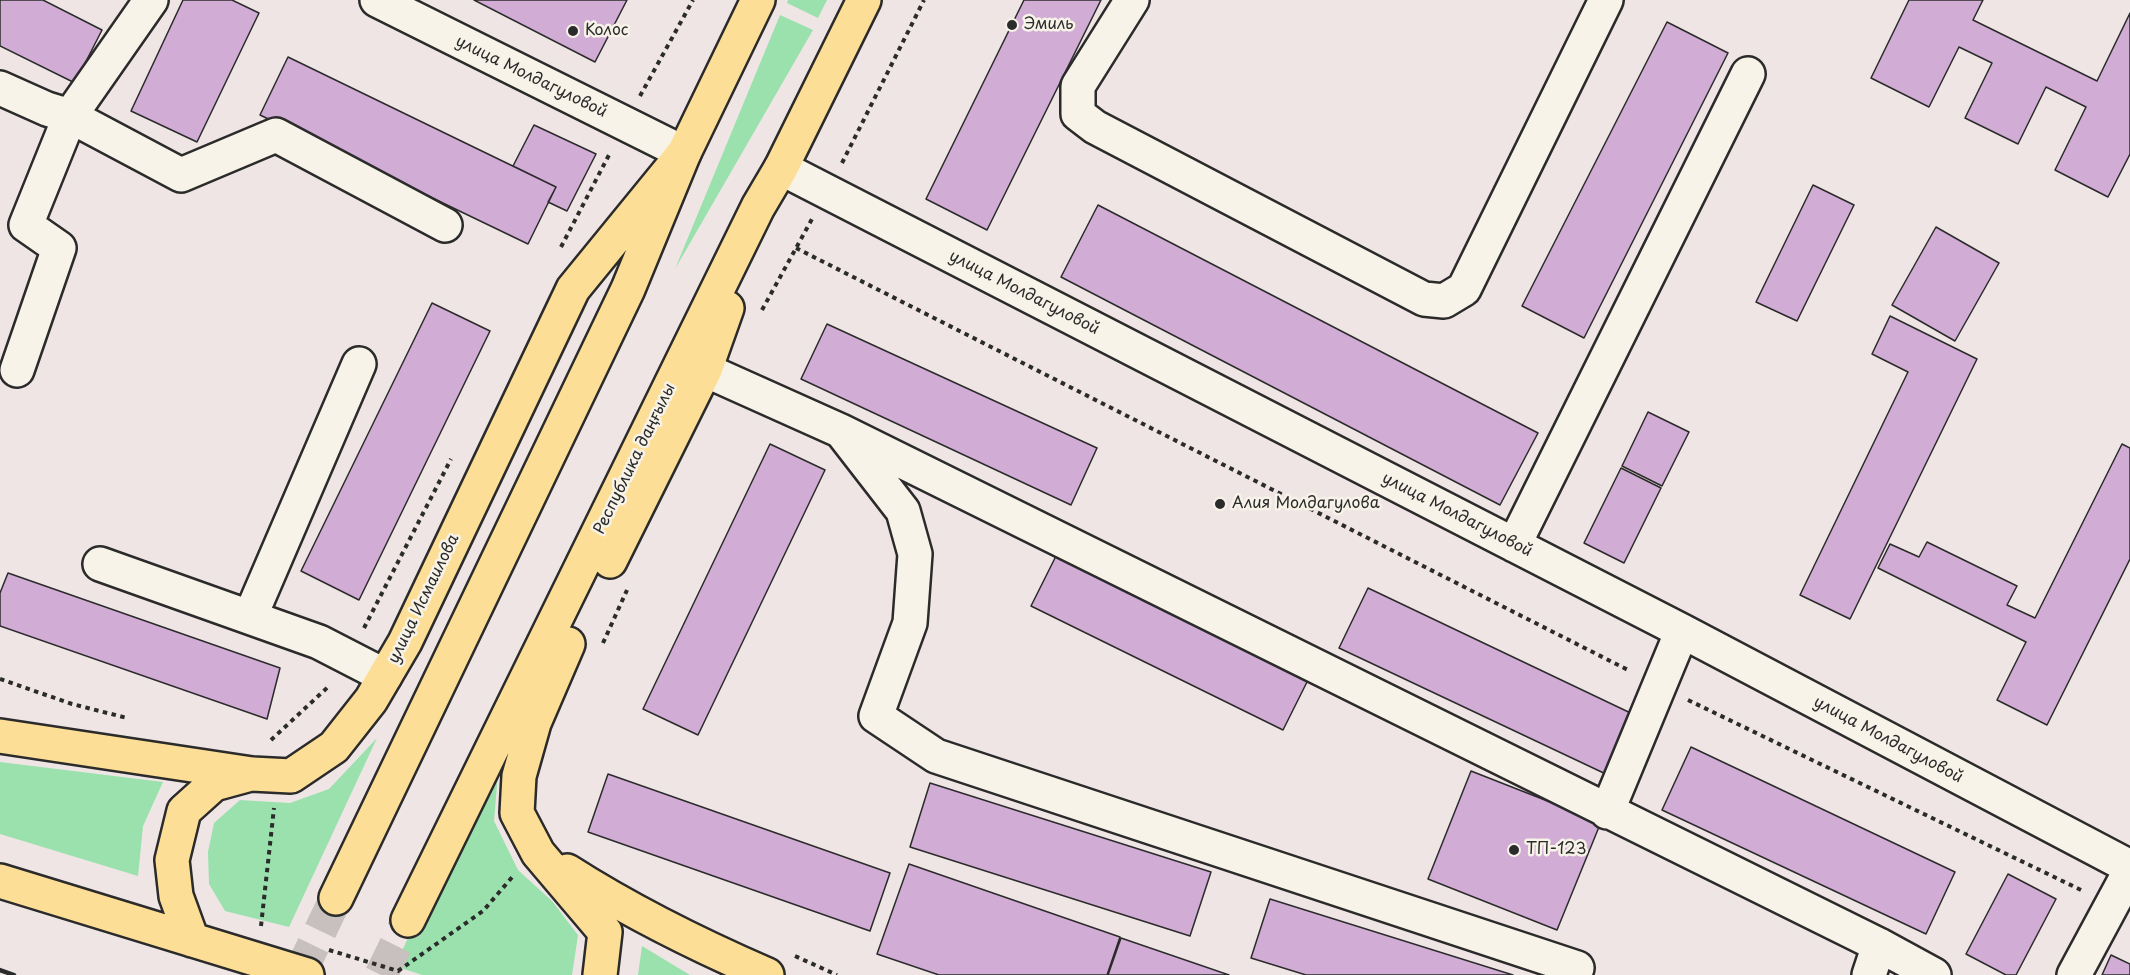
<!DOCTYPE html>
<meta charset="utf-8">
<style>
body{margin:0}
canvas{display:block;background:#efe5e4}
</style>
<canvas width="2130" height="975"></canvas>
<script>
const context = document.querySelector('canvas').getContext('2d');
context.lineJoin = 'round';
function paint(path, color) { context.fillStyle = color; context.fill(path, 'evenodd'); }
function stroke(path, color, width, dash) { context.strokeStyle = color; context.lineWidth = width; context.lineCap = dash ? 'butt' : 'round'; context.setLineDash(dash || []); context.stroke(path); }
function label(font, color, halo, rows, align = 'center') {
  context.font = font + ' "Playpen Sans",sans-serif'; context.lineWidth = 5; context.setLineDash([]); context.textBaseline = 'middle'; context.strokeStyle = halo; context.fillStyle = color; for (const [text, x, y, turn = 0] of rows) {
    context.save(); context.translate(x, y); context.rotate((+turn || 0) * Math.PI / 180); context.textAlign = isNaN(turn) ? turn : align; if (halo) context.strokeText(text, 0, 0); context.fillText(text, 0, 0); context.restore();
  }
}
const green = new Path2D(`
 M788 0H827L818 18 787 3Z
 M780 15 813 30 675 269Z
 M501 737 494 821 518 870 552 901 578 935 572 975H422L395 966Z
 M377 738 289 927 225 911 209 884 208 852 214 823 240 800 290 803 329 789Z
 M0 762 163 782 143 826 138 876 0 834Z
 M642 946 690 975H638Z`);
const building = new Path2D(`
 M0 0H43L102 30 75 83 0 46Z
 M183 0H232L259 13 197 142 131 111Z
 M474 0H627L595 62Z
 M1024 0H1101L987 230 926 199Z
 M1909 0H1983L1973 20 2097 81 2130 13V154L2108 197 2055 170 2086 107 2046 87 2018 144 1965 118 1992 63 1959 47 1929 107 1871 78Z
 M1667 22 1728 53 1584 338 1522 306Z
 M288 57 556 187 528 244 260 115Z
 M534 125 596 154 567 211 548 202 556 187 513 166Z
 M1813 185 1854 205 1797 321 1756 302Z
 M1098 205 1538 433 1500 505 1061 277Z
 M1936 227 1999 263 1955 341 1892 305Z
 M432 303 490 331 359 600 301 571Z
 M1890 316 1977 359 1850 619 1800 595 1908 372 1872 354Z
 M827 324 1097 448 1071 505 801 379Z
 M1648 412 1689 432 1662 486 1622 466Z
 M770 444 825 470 698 735 643 709Z
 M2122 444 2130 448V559L2047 725 1997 700 2026 642 1878 568 1890 544 1919 557 1927 542 2017 586 2007 605 2035 618Z
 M1621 468 1661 488 1624 563 1584 543Z
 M1059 550 1311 674 1283 730 1031 606Z
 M8 573 280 668 267 719 0 626V593Z
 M1368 588 1639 717 1610 776 1339 648Z
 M1691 747 1955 872 1926 934 1662 810Z
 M1471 771 1601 822 1557 930 1428 879Z
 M608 774 890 873 870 931 588 832Z
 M930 783 1211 872 1190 936 910 847Z
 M909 864 1120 937 1107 975H939L877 954Z
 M2008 874 2056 899 2016 975H2006L1966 954Z
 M1270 899 1513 975H1306L1251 958Z
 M1121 938 1229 975H1108Z
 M2111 955 2130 964V975H2102Z`);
const majorTunnel = new Path2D(`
 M299 975 336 898
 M381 975 408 920`);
const path = new Path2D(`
 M640 96 693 0
 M842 163 924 0
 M561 247 610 153
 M796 248 1630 671
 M762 310 812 219
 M364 628 451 459
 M603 643 627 590
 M0 679 72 704 127 718
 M1688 700 2081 890
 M271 740 329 686
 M261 926 274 808
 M329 950 398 971 483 911 514 875
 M795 956 837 975`);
const minor = new Path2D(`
 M151 0 70 116 181 175 276 135 445 225
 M377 0 684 153
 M1132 0 1078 86V114L1095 127 1424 299 1444 301 1464 289 1606 0
 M0 88 47 109 70 116 26 225 59 248 17 370
 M781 168 1682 631 2130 867
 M705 370 841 431 903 511 915 554 910 623 876 716 936 756 1577 968 1574 975
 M841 431 1879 945 1934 975
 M1514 545 1748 74
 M100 564 319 642 385 676
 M250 617 359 364
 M1607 812 1682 631
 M1869 975 1879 945
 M2074 975 2130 871`);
const major = new Path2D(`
 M610 561 705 370 727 308
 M568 644 534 723 519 776 517 813 538 853 605 932 600 975
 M0 736 252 774 291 776 334 747 371 700 405 642 573 289 684 153
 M567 871C631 912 698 945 767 975
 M0 881 307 975
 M336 898 628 289 684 153 758 0
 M408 920 758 207 781 168 864 0
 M192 940 176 896 172 860 184 811 214 784 247 775`);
const rail = new Path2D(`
 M0 970 14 975`);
const markers = [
 [1012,25,6,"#2b2b2b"],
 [573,31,6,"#2b2b2b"],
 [1220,504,6,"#2b2b2b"],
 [1514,850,6,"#2b2b2b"]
];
const poiNames = [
 ["Эмиль",1024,25],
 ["Колос",585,31],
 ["Алия Молдагулова",1232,504],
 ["ТП-123",1526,850]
];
const streetNames = [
 ["улица Молдагуловой",531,77,26],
 ["улица Молдагуловой",1024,293,27],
 ["Республика даңғылы",635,459,-64],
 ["улица Молдагуловой",1457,515,27],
 ["улица Исмаилова",424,599,-64],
 ["улица Молдагуловой",1888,740,28]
];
paint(green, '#9ae1ae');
paint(building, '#d1acd5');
stroke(building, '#2b2b2b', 1.5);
stroke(majorTunnel, '#c8c0bf', 33, [33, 16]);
stroke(minor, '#2b2b2b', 38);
stroke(major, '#2b2b2b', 38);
stroke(path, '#2b2b2b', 4, [4.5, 4.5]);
stroke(minor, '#f7f3e8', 33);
stroke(major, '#fdde96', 33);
stroke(rail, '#2b2b2b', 4.5);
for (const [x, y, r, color] of markers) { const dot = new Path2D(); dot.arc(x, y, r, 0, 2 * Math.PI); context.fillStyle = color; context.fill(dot); stroke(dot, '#f7f3e8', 2); }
label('16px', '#2b2b2b', '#f7f3e8', poiNames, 'left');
label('16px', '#2b2b2b', '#f7f3e8', streetNames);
</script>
